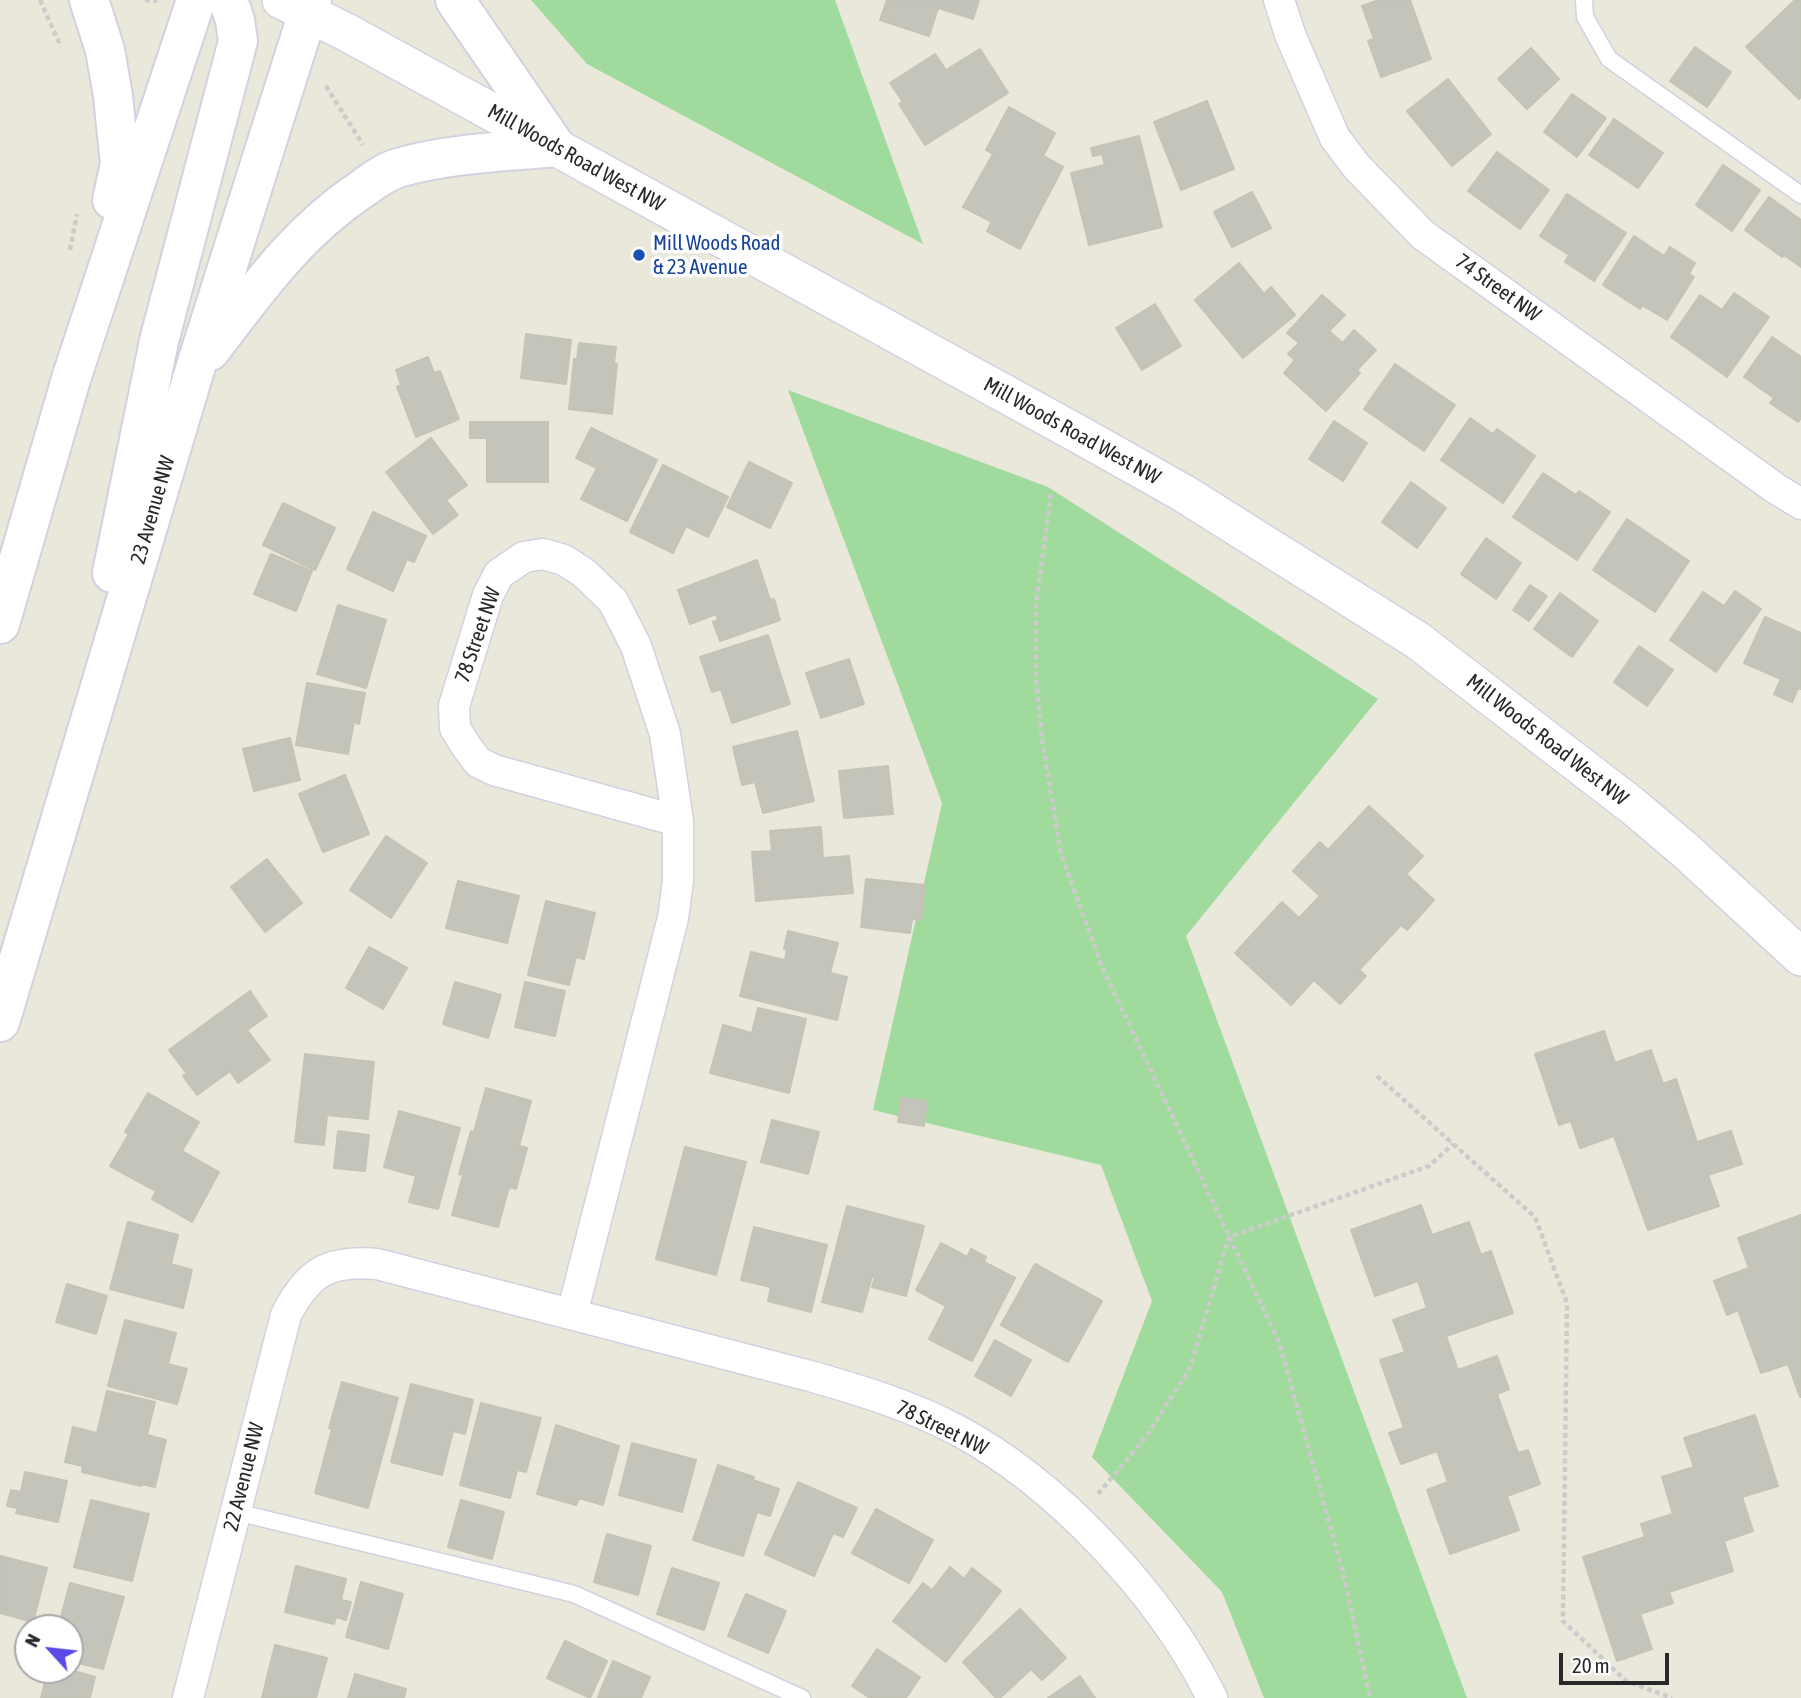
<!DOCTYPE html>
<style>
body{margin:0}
#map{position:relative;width:1801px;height:1698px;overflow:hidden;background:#e9e8db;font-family:"Asap Condensed",sans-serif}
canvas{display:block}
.north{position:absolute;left:14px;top:1614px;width:70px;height:70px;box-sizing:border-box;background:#fff;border:2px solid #a9a9a9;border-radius:50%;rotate:297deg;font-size:19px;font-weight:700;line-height:28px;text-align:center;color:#282828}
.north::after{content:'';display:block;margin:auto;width:24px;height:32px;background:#5a4ae8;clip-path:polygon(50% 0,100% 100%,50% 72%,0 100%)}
.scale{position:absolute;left:1559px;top:1653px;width:110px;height:32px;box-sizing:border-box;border:4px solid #282828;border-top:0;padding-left:9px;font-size:21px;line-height:24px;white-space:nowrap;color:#282828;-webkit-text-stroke:5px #fff;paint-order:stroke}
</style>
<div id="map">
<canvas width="1801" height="1698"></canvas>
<div class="north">N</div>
<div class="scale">20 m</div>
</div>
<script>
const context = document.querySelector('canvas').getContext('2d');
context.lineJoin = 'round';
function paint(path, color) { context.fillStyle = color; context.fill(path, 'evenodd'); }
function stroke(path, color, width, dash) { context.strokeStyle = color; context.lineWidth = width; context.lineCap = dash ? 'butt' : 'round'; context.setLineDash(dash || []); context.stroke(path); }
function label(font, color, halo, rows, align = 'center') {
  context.font = font + ' "Asap Condensed",sans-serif'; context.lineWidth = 7; context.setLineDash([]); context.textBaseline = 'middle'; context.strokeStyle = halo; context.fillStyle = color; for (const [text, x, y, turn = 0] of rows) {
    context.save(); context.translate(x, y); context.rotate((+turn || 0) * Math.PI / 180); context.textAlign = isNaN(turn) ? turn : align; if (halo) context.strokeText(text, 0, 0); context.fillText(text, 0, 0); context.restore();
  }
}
const green = new Path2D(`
 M531 0H835L923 244 587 64Z
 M788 390 1048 487 1378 699 1186 936 1467 1698H1264L1222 1592 1092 1457 1152 1301 1101 1165 873 1110 942 803Z`);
const building = new Path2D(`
 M887 0H979L973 19 938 8 929 36 880 20Z
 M1379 0H1410L1431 59 1381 77 1368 41 1374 39 1362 6Z
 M1795 0H1801V97L1799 99 1746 47Z
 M1695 47 1731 72 1707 107 1670 81Z
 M1531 48 1559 79 1527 109 1498 79Z
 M980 49 1008 93 925 145 899 104 903 102 890 83 935 54 946 70Z
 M1448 79 1491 134 1452 166 1407 111Z
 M1572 94 1606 118 1577 157 1544 132Z
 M1207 101 1234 169 1181 190 1154 122Z
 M1009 107 1055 133 1043 156 1063 167 1020 249 987 231 992 222 963 207 993 154 986 150Z
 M1614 119 1663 153 1638 188 1589 155Z
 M1139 136 1162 227 1089 245 1071 173 1105 165 1102 154 1093 156 1091 148Z
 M1497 152 1549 190 1520 229 1468 191Z
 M1723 165 1760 190 1732 231 1696 205Z
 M1252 192 1271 228 1232 247 1214 212Z
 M1567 194 1626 233 1594 281 1565 262 1569 255 1540 236Z
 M1769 197 1801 220V267L1784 255 1782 257 1745 230Z
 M1634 236 1664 256 1670 247 1695 263 1689 274 1694 277 1667 320 1642 305 1640 309 1603 285Z
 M1239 263 1264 294 1271 287 1295 315 1243 358 1195 300Z
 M1734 293 1769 317 1727 377 1671 337 1700 295 1722 310Z
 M1322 295 1345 315 1329 331 1343 343 1354 330 1376 350 1357 370 1360 373 1326 411 1284 373 1295 360 1288 354 1299 343 1287 333Z
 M1155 304 1181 346 1142 370 1116 328Z
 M526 334 571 340 566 384 521 378Z
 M1772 337 1801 357V418L1798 422 1770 403 1774 398 1744 377Z
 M579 343 616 347 614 363 617 364 612 414 569 409 574 359H577Z
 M428 357 434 373 440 371 459 419 416 437 397 387 401 385 396 370Z
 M1395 364 1455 405 1424 451 1364 409Z
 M1470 418 1493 434 1497 429 1535 456 1503 503 1441 460Z
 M1334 421 1367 443 1343 481 1309 459Z
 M470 422H548V482H487V438H470Z
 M591 428 657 460 627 521 581 499 597 468 576 458Z
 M431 438 467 485 446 500 458 515 433 534 386 472Z
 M749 462 792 483 770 528 727 507Z
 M663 465 728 497 708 537 686 526 673 553 630 532Z
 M1543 473 1576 495 1579 491 1610 512 1577 560 1513 517Z
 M1411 482 1446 508 1417 548 1382 522Z
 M283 503 335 528 315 570 263 545Z
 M373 512 426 536 414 562 407 559 393 591 347 569Z
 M1627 519 1689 561 1655 612 1593 570Z
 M1486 538 1521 563 1496 599 1461 574Z
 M271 554 312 571 296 611 254 594Z
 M757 560 770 600 774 599 780 620 720 641 713 622 718 620 716 614 690 624 678 590Z
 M1530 585 1547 596 1529 621 1513 610Z
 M1735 591 1761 609 1716 672 1670 640 1703 592 1724 606Z
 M1560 593 1598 621 1572 657 1534 629Z
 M338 605 386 620 366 688 317 674Z
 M1765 617 1801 633V689L1798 688 1792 702 1774 694 1781 679 1744 663Z
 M768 635 790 704 732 723 721 689 712 692 700 657Z
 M1639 646 1673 670 1647 706 1614 682Z
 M849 659 864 704 821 718 806 673Z
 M307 683 365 693 359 724 354 722 348 754 296 745Z
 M797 731 814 801 763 813 755 782 742 785 733 747Z
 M290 738 300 780 254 791 243 749Z
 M888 766 893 814 844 818 839 771Z
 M345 775 369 834 323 852 299 794Z
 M1369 806 1423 856 1406 874 1434 900 1407 930 1401 925 1359 970 1366 976 1340 1004 1314 980 1291 1005 1235 953 1282 902 1299 918 1320 896 1293 871 1320 842 1328 850Z
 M821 827 823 858 849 856 853 893 756 901 752 852 772 851 770 831Z
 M386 836 427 863 391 918 350 890Z
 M267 859 302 903 265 932 231 887Z
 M866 879 925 885 921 920 912 919 910 933 861 927Z
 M458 881 519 896 507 943 446 928Z
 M546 901 595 913 584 959 576 957 569 985 528 975Z
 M788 931 838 943 830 973 847 977 837 1020 740 996 751 952 785 960 787 949H784Z
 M369 947 407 968 383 1009 346 988Z
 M455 982 501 995 488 1038 443 1024Z
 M525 982 565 991 555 1036 515 1027Z
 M250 991 267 1016 247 1030 270 1060 238 1083 230 1071 197 1095 183 1076 187 1074 169 1050Z
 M758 1008 806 1019 789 1093 710 1073 723 1025 752 1033Z
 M1604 1031 1615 1063 1651 1050 1663 1084 1676 1079 1697 1142 1731 1131 1742 1164 1708 1175 1719 1206 1648 1230 1614 1136 1580 1148 1571 1121 1559 1125 1535 1054Z
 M305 1054 374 1062 368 1119 327 1115 324 1145 295 1142Z
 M486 1088 531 1101 519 1146 527 1148 516 1189 509 1187 498 1227 452 1215 463 1175 459 1174 471 1131 474 1132Z
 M148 1093 199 1122 182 1151 219 1172 192 1222 152 1199 156 1191 110 1166 129 1134 125 1132Z
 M901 1098 927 1101 924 1126 898 1122Z
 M399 1111 460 1128 438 1209 409 1202 416 1176 384 1167Z
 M772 1120 819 1132 808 1174 761 1162Z
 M338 1131 369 1135 365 1171 334 1168Z
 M685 1147 746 1162 716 1275 656 1259Z
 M1421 1205 1432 1235 1469 1222 1481 1255 1491 1251 1513 1313 1446 1336 1458 1370 1497 1356 1509 1389 1497 1394 1518 1453 1528 1450 1540 1484 1507 1496 1519 1530 1450 1554 1427 1490 1448 1482 1437 1451 1401 1464 1389 1433 1404 1428 1380 1360 1405 1352 1393 1320 1427 1308 1418 1281 1375 1296 1351 1230Z
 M847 1206 924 1226 906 1296 872 1287 875 1277 872 1276 862 1312 822 1302Z
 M1801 1215V1397H1800L1788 1364 1761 1373 1738 1310 1727 1315 1714 1281 1749 1268 1738 1238Z
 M128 1222 178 1235 171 1264 192 1270 183 1308 110 1289Z
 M754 1227 827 1245 811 1312 768 1301 771 1287 741 1280Z
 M941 1243 967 1257 971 1249 986 1257 984 1262 1015 1278 972 1361 929 1339 946 1306 916 1290Z
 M1035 1264 1102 1301 1068 1362 1001 1325Z
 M67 1284 107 1296 96 1334 56 1322Z
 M125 1320 176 1333 168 1364 187 1369 177 1404 108 1386Z
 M995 1340 1031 1360 1011 1396 975 1376Z
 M342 1382 398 1398 368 1508 315 1493 332 1429 329 1428Z
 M411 1384 473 1400 465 1434 453 1431 442 1475 391 1462Z
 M107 1391 155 1402 147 1435 166 1440 155 1487 141 1484V1486L82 1472 83 1466 65 1462 73 1427 97 1433Z
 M481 1403 541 1418 526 1472 517 1470 510 1498 460 1485Z
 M1755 1415 1778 1486 1742 1497 1753 1531 1724 1541 1733 1571 1669 1592 1673 1603 1640 1614 1652 1649 1617 1661 1583 1557 1645 1537 1641 1524 1673 1514 1662 1477 1694 1467 1684 1438Z
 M556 1425 619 1446 603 1505 579 1498 576 1505 537 1494Z
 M632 1443 696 1460 682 1512 619 1495Z
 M718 1465 754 1477 753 1480 779 1489 770 1516 757 1512 743 1556 693 1540Z
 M25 1472 67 1481 58 1522 16 1513 18 1508 7 1506 11 1490 21 1492Z
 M798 1482 857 1508 843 1537 833 1533 814 1576 765 1554Z
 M91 1500 149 1514 132 1581 74 1567Z
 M461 1500 504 1512 492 1559 448 1547Z
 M876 1509 933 1540 909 1583 852 1553Z
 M607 1534 651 1546 638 1595 594 1582Z
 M1 1556 47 1568 33 1622 0 1613Z
 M296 1566 346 1579 341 1600 351 1602 346 1620 336 1617 334 1624 285 1612Z
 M950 1567 964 1579 972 1568 1001 1591 946 1662 893 1621 923 1583 932 1590Z
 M672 1568 719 1583 704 1630 657 1614Z
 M361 1582 403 1594 388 1649 346 1637Z
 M70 1583 124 1597 103 1669 70 1661V1628H58Z
 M746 1594 786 1611 768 1653 728 1636Z
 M1020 1609 1066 1658 1042 1680 1031 1669 1000 1698H996L963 1662Z
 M565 1641 607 1661 590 1698 547 1678Z
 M275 1645 327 1658 316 1698H262Z
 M877 1649 920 1677 906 1698H870L852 1686Z
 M613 1661 650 1677 641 1698 598 1697Z
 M48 1670H70L95 1677 90 1698H41Z
 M355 1674 406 1689 404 1698H348Z
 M1080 1676 1095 1698H1048Z`);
const path = new Path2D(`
 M40 0 61 47
 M145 0 157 1
 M326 86 363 145
 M70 250 77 214
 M1051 494 1036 604V678L1042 739 1061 854 1102 967 1279 1342 1344 1576 1370 1698
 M1377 1076 1535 1217 1567 1303 1563 1621 1626 1681 1672 1698
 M1098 1494 1146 1437 1190 1368 1229 1237 1429 1166 1453 1144`);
const service = new Path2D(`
 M1584 0 1585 17 1609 59 1801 195
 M236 1512 574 1594 802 1698`);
const minor = new Path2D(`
 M1279 0 1291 37 1335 138 1357 167 1423 235 1775 488 1801 504
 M572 1314 673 918 678 881V821L665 734 636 646 613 601 584 573 564 560 543 554 524 557 499 574 488 595 454 706 455 728 466 746 478 762 494 770 678 821
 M188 1698 286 1315C308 1272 328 1260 377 1264L810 1376C859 1390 909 1405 955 1429 1056 1482 1162 1595 1212 1698`);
const tertiary = new Path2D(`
 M281 0 346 32 1080 435 1183 493 1417 640 1634 807 1686 851 1801 957`);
const secondary = new Path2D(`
 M89 0 105 50 113 96 120 164 112 200
 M210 351C257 290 296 233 362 189 373 181 385 172 398 168 449 153 504 152 556 147L455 0
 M112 573 159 341 238 41 235 20 228 0
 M0 624 71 379 196 0
 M0 1022 195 369 312 0`);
const markers = [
 [639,255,7,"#1a4fb4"]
];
const streetNames = [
 ["Mill Woods Road West NW",576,158,29],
 ["74 Street NW",1498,288,36],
 ["Mill Woods Road West NW",1072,431,29],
 ["23 Avenue NW",153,510,-74],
 ["78 Street NW",478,635,-71],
 ["Mill Woods Road West NW",1547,740,38],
 ["78 Street NW",942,1428,26],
 ["22 Avenue NW",244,1477,-76]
];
const transitNames = [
 ["Mill Woods Road",653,243],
 ["& 23 Avenue",653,267]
];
paint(green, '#a0db9d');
paint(building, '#c5c4bb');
stroke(building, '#c4c4b5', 2);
stroke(service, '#d2d1e0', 19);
stroke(minor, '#d2d1e0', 33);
stroke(tertiary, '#d2d1e0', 40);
stroke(secondary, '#d2d1e0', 42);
stroke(path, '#cbcbcb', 4.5, [5, 3.5]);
stroke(service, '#fff', 16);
stroke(minor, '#fff', 30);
stroke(tertiary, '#fff', 37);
stroke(secondary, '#fff', 38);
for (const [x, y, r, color] of markers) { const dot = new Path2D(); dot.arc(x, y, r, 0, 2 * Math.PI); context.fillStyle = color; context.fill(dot); stroke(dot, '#fff', 2.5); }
label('21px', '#282828', '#fff', streetNames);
label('21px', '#164399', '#fff', transitNames, 'left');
</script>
